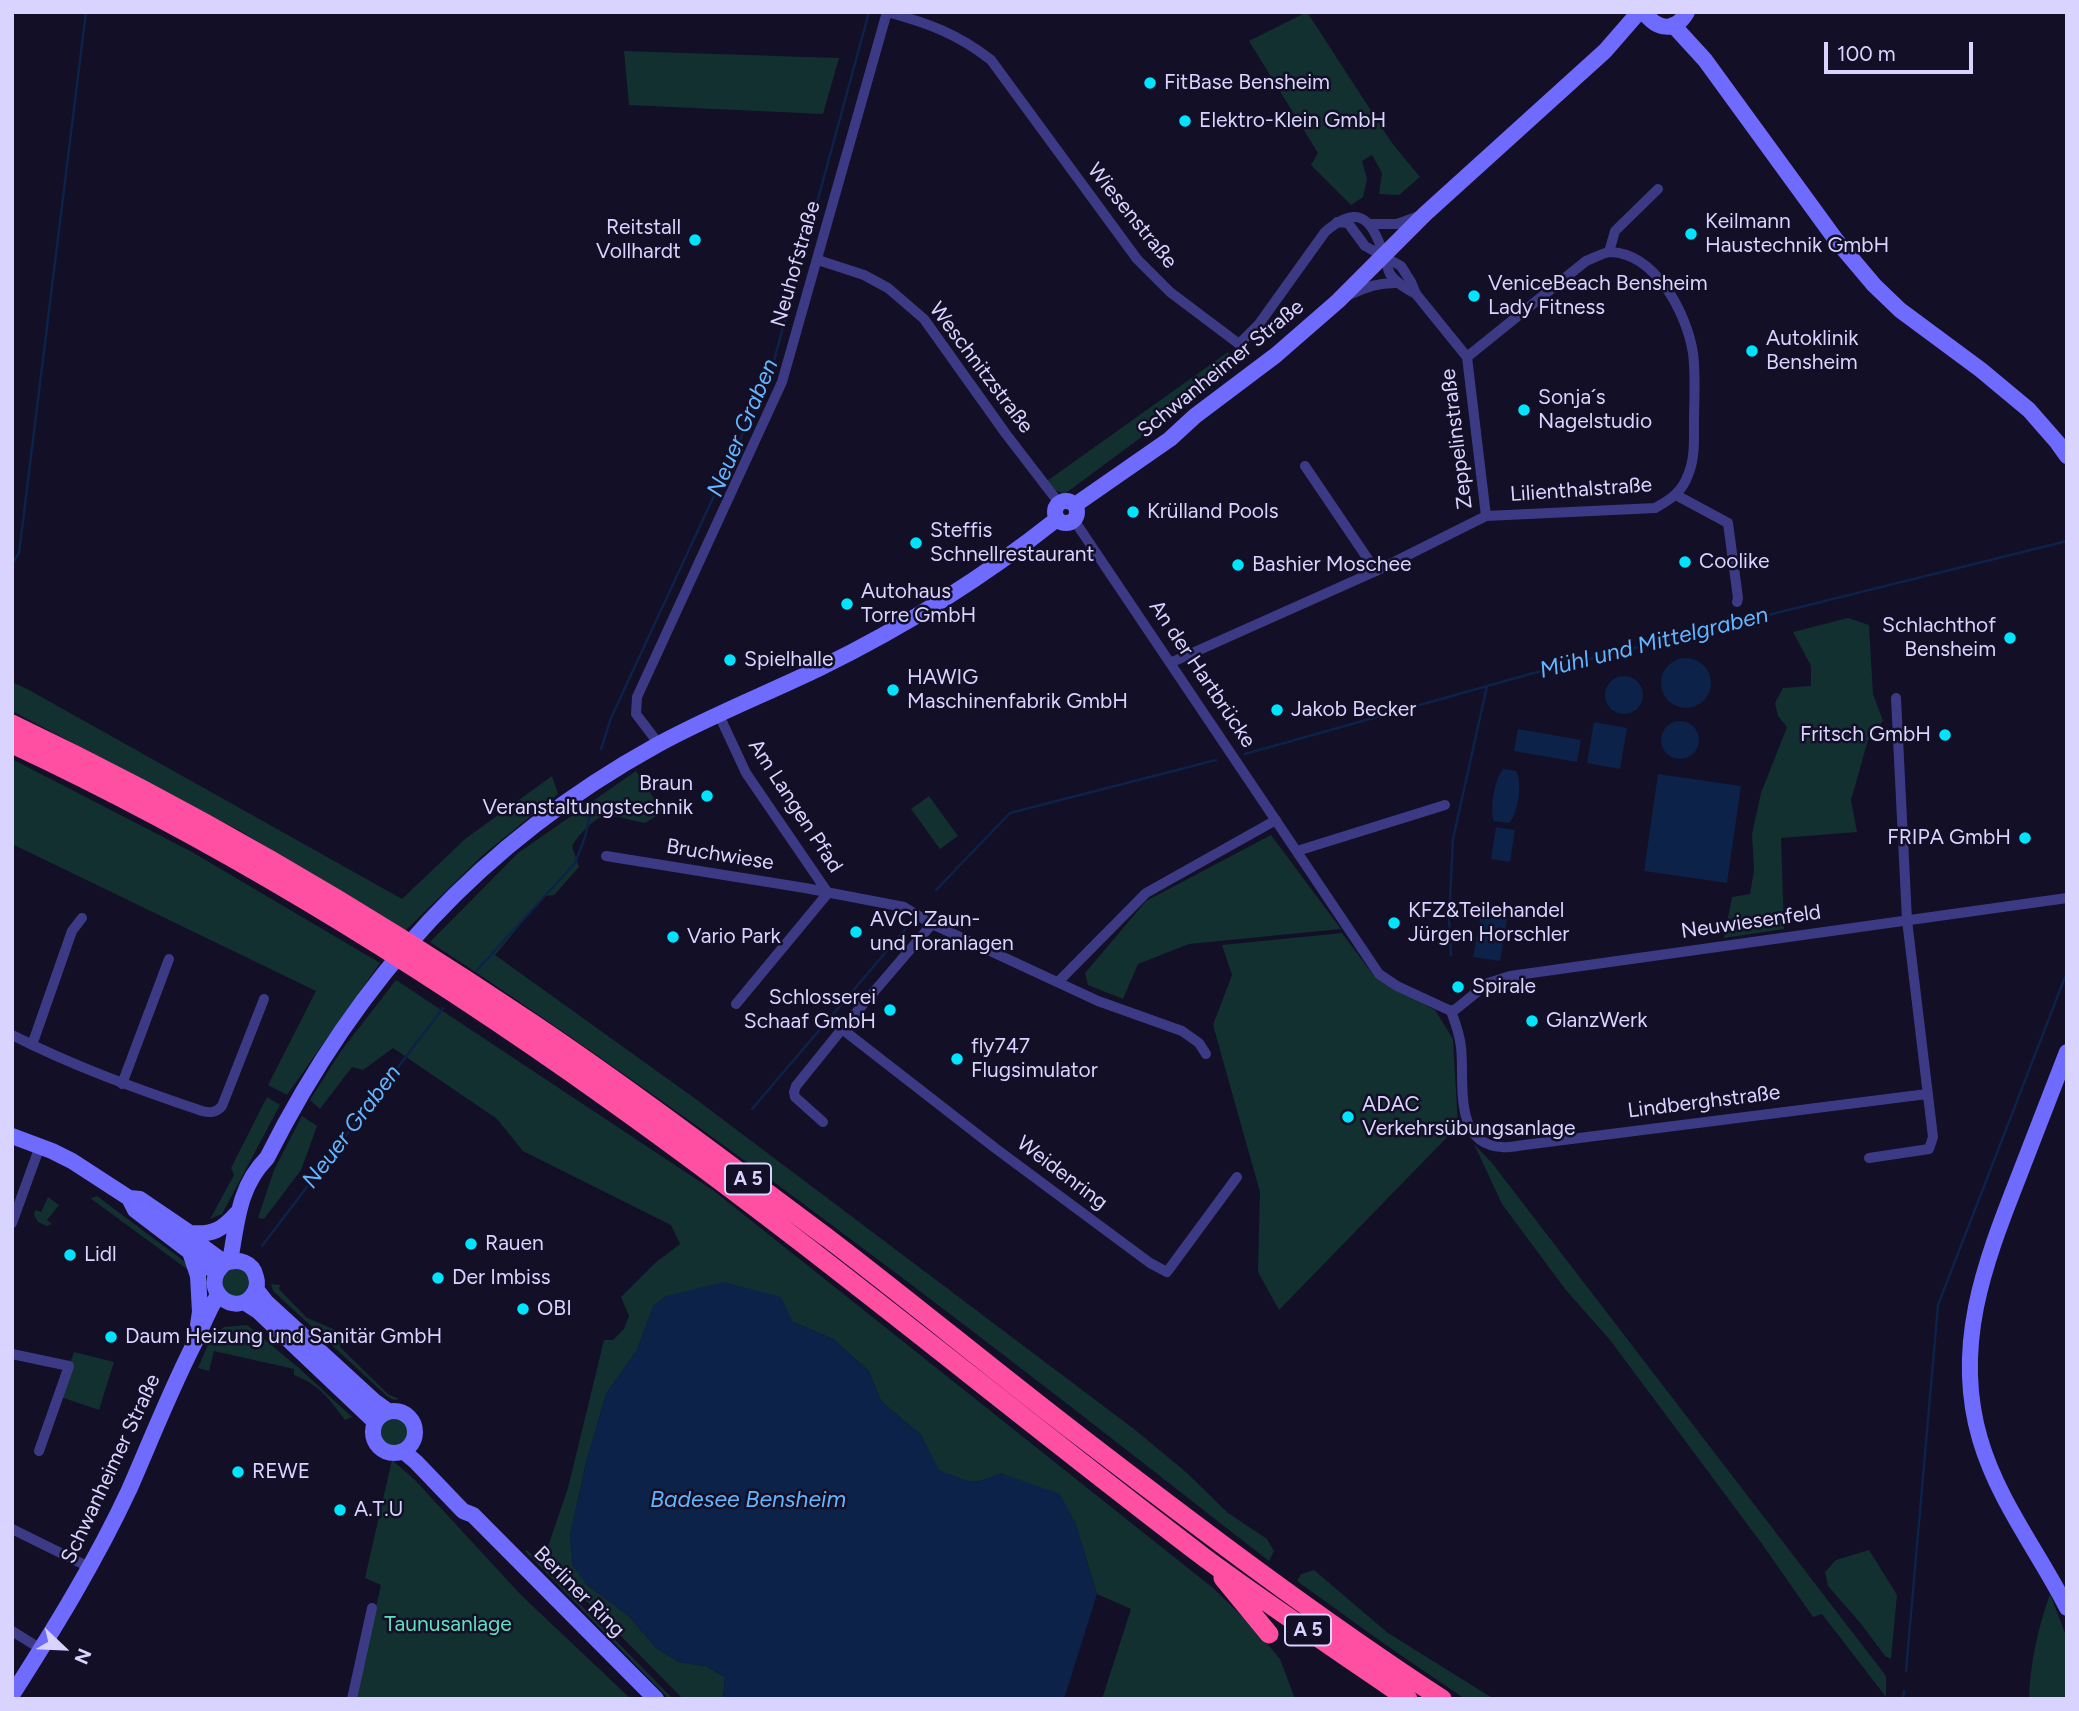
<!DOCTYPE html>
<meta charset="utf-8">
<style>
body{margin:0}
#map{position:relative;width:2079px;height:1711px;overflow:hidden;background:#130f26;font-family:Figtree,sans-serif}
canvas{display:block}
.frame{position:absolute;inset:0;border:14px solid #d9d4ff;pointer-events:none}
.north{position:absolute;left:28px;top:1613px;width:70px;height:70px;-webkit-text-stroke:5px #130f26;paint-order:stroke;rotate:113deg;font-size:19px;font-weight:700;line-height:28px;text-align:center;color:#d9d4ff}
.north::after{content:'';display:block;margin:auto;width:24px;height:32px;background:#d9d4ff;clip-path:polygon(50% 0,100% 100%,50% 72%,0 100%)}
.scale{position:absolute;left:1824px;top:42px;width:149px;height:32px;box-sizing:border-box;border:4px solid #d9d4ff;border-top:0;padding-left:9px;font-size:21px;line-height:24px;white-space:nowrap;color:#d9d4ff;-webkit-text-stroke:5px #130f26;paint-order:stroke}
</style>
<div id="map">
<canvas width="2079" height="1711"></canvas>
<div class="frame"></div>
<div class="north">N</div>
<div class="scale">100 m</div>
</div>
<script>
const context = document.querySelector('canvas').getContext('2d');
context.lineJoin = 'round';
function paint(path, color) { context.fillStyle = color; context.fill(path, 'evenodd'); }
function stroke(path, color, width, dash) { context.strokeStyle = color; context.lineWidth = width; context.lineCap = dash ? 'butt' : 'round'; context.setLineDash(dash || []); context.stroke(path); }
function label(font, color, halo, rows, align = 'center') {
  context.font = font + ' Figtree,sans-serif'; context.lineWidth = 5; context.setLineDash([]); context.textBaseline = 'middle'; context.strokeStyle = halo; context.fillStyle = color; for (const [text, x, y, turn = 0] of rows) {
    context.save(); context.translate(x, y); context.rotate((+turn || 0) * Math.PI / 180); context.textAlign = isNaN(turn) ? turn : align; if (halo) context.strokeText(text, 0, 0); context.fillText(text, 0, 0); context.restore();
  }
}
const green = new Path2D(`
 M1307 12 1392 143 1420 177 1399 195 1379 194 1382 173 1372 155 1362 161 1367 179 1363 197 1351 205 1311 165 1318 153 1249 41Z
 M624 51 839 58 823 114 629 105Z
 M1228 352 1236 367 1066 493C1057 493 1052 489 1047 481Z
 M1848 618 1869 625 1873 694 1883 721 1868 740 1851 800 1857 832 1781 838 1784 929 1724 938 1732 897 1750 894 1754 870 1752 834 1761 793 1787 727 1778 716 1775 703 1783 688 1811 686V666L1793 632Z
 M12 682 29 690 402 899 465 839 552 776 558 794 483 855 405 931 242 832 12 711Z
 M12 759 192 852 380 963 287 1095 268 1085 316 991 12 844Z
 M636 771 663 812 645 823C633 821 617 815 606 816 594 817 577 837 572 846L579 867 554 895 544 896 495 955 693 1097 1134 1429 1187 1473 1228 1513 1267 1539 1274 1551 1269 1561C995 1347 721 1133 430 942L518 853Z
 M929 796 958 836 940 849 911 809Z
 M1271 835 1341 929 1189 944 1138 964 1123 999 1088 985 1085 973 1146 901Z
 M1342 933 1374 976 1435 1010 1453 1039 1458 1126 1279 1310 1258 1272 1260 1192 1213 1025 1232 975 1222 945Z
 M396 980 714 1191 1213 1588 1255 1629 1280 1659 1295 1699H1102L1131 1609 1097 1594 1075 1522 1001 1473C968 1488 971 1481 939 1471L921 1435 881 1401 869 1371 833 1339 793 1322 654 1305 637 1350 606 1394 586 1463 570 1535 586 1584 630 1617 656 1648 679 1662 706 1666 725 1677 723 1699H683L544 1558 568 1488 604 1340H613L624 1329 629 1316 621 1297 655 1263 680 1244 671 1225 523 1151 497 1119 393 1048 363 1070 352 1067 320 1109 310 1100 341 1051Z
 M267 1097 280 1105 222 1214 210 1219 234 1175 231 1168Z
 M302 1116 317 1126 301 1170 264 1219 258 1218 274 1170Z
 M1474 1144 1492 1163 1886 1676V1697L1822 1614 1813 1617 1762 1544 1610 1340 1565 1289 1502 1204Z
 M97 1196 185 1262 191 1267V1272L90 1198Z
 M48 1197 59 1205 47 1220 52 1224 47 1226 38 1222 34 1215 35 1210 41 1212Z
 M236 1268 246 1271 252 1285 243 1297 225 1294 221 1279 227 1271Z
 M271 1284 280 1285 279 1289 307 1318 343 1333 340 1347 388 1394 399 1399 394 1400 388 1397 273 1291Z
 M247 1325 299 1368 352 1417 345 1420C329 1399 320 1385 294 1375V1369L214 1351 209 1371 198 1368 210 1340 224 1327Z
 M74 1352 114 1362 99 1410 58 1396Z
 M381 1432a14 14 0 1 1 28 0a14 14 0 1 1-28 0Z
 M392 1460 414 1479 522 1596 631 1699H355L381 1585 365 1578Z
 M527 1550 673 1699H669L525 1551Z
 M1869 1550 1897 1595 1891 1659 1885 1656 1862 1625 1828 1586 1825 1572 1836 1560Z
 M1314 1570 1388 1633 1494 1699H1465L1383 1643 1297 1581 1301 1574Z
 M2050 1594 2067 1638V1699H2029C2030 1663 2038 1628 2050 1594Z`);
const water = new Path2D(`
 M1661 683a25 25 0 1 1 50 0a25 25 0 1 1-50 0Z
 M1605 695a19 19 0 1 1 38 0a19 19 0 1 1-38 0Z
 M1661 740a19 19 0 1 1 38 0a19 19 0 1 1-38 0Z
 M1594 722 1627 728 1620 769 1587 763Z
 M1518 729 1581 740 1577 762 1514 751Z
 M1503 769 1516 771C1523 782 1518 815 1509 823L1494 821C1489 810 1495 778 1503 769Z
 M1658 774 1741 786 1727 883 1644 871Z
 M1496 827 1515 830 1510 862 1491 859Z
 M1481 914 1507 919 1500 961 1473 957Z
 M724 1282 781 1297 793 1322 833 1339 869 1371 881 1401 921 1435 940 1471C971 1481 968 1488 1000 1473L1060 1494 1075 1522 1097 1594 1064 1699H723L725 1677 706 1666 679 1662 656 1648 630 1617 586 1584 572 1565 570 1535 586 1463 606 1394 637 1350 654 1305 666 1296Z`);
const stream = new Path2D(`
 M12 564 19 553 86 12
 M601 749 611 718 770 375 869 12
 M1245 754 1530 674 2067 541
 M936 890 1010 813 1216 760
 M1451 955 1449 920 1453 839 1487 686
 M477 970 575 863 585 837 591 811
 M752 1109 909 925
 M262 1246 443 1008
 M1906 1671 1938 1305 2067 972
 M1903 1699 1904 1691`);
const street = new Path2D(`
 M887 12C928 23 958 34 991 60L1137 259 1170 292 1239 344 1259 324 1325 232C1357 205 1371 216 1383 253 1386 259 1387 268 1390 274 1396 283 1407 289 1416 294
 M1369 224H1397L1419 216
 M1609 252 1615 231 1658 189
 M818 260 864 275 888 288 924 319 1006 434 1059 503
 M1349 295C1367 287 1379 282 1399 283
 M1467 357 1586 261C1594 258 1604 252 1611 252 1656 254 1687 314 1693 353 1696 376 1694 400 1694 423 1694 440 1695 459 1688 475 1682 492 1670 500 1655 508L1486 516
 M1305 466 1376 571
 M1676 495 1728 523 1738 598 1737 602
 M1074 520 1379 974 1397 986 1451 1011C1455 1022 1460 1035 1461 1047 1465 1080 1452 1145 1502 1147 1509 1148 1517 1146 1524 1145L1927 1094
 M1170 663 1376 571 1486 516 1467 357 1416 294 1411 282 1401 266 1365 246 1348 223 1337 222
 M719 715 746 773 828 893
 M659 744 636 714 637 697 782 382 887 12
 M1297 851 1445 805
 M606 856 805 888 904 907 932 924 1098 1001 1182 1031 1199 1043 1206 1054
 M1058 982 1146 893 1276 820
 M736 1004 828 893
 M1451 1011 1456 1009 1488 983 1510 976 2067 898
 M842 1029 995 1148 1150 1263 1167 1272 1237 1177
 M12 1035C73 1066 137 1089 202 1111 210 1113 216 1113 222 1106L264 999
 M32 1045 72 931 82 918
 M122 1084 169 959
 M823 1122 795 1097 794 1092 796 1086 842 1029 932 924
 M1869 1158 1929 1149 1933 1137 1907 920 1896 698
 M12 1223 40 1146
 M12 1354 69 1366 39 1451
 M12 1529 89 1567
 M12 1631 41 1649
 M352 1699 372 1608`);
const secondary = new Path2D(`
 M1644 12C1657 30 1675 33 1687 12
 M1673 25 1705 60 1836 240 1874 285 1900 310 1981 370 2029 410 2057 442 2067 456
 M1055 512a11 11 0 1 1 22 0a11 11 0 1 1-22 0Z
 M1075 505 1170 439 1195 416 1276 355 1338 301 1425 214 1605 51 1639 12
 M2067 1052C2050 1095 2034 1138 2017 1181 1984 1265 1953 1347 1980 1439 1998 1501 2038 1551 2067 1608
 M12 1136 52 1151 72 1161 129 1198 140 1199 190 1233 195 1241 225 1263C238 1258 253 1262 256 1277 258 1283 257 1288 254 1293 237 1321 195 1288 225 1263
 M129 1198 135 1210 190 1252 196 1255 211 1269
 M190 1233C213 1235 222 1230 237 1213
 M190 1252 198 1276 200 1312 198 1325
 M230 1261C237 1224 238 1187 267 1158 357 979 481 842 657 745 710 716 766 694 820 668 904 627 984 577 1057 519
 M256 1289 266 1302 374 1401 388 1411
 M244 1302 258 1311 375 1422
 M373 1432a21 21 0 1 1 42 0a21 21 0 1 1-42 0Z
 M403 1451 416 1462 463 1511 473 1515 656 1699
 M12 1695C54 1629 96 1561 129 1490 150 1442 169 1394 192 1348 202 1329 206 1314 218 1295`);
const highway = new Path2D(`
 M12 724C193 810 367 912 533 1024 634 1092 731 1166 829 1239 914 1304 997 1373 1082 1438 1199 1528 1318 1618 1442 1699
 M12 744C222 842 422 966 611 1101 815 1246 1006 1407 1205 1558 1271 1607 1340 1652 1408 1699
 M1223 1578 1269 1634`);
const markers = [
 [1150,83,7,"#00e5ff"],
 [1185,121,7,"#00e5ff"],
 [1691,234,7,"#00e5ff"],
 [695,240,7,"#00e5ff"],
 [1474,296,7,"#00e5ff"],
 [1752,351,7,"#00e5ff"],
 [1524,410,7,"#00e5ff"],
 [1133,512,7,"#00e5ff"],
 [916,543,7,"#00e5ff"],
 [1685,562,7,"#00e5ff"],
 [1238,565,7,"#00e5ff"],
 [847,604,7,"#00e5ff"],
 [2010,638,7,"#00e5ff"],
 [730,660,7,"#00e5ff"],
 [893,690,7,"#00e5ff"],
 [1277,710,7,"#00e5ff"],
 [1945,735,7,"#00e5ff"],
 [707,796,7,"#00e5ff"],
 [2025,838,7,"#00e5ff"],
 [1394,923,7,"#00e5ff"],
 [856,932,7,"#00e5ff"],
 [673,937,7,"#00e5ff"],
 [1458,987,7,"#00e5ff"],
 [890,1010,7,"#00e5ff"],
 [1532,1021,7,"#00e5ff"],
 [957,1059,7,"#00e5ff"],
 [1348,1117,7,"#00e5ff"],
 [471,1244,7,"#00e5ff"],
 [70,1255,7,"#00e5ff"],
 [438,1278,7,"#00e5ff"],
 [523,1309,7,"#00e5ff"],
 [111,1337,7,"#00e5ff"],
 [238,1472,7,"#00e5ff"],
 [340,1510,7,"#00e5ff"]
];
const shields = [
 [748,1179,46],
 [1308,1630,46]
];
const shieldNames = [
 ["A 5",748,1179],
 ["A 5",1308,1630]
];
const poiNames = [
 ["FitBase Bensheim",1164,83],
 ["Elektro-Klein GmbH",1199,121],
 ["Keilmann",1705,222],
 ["Haustechnik GmbH",1705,246],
 ["Reitstall",681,228,"right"],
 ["Vollhardt",681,252,"right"],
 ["VeniceBeach Bensheim",1488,284],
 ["Lady Fitness",1488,308],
 ["Autoklinik",1766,339],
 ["Bensheim",1766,363],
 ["Sonja´s",1538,398],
 ["Nagelstudio",1538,422],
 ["Krülland Pools",1147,512],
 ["Steffis",930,531],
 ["Schnellrestaurant",930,555],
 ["Coolike",1699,562],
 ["Bashier Moschee",1252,565],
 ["Autohaus",861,592],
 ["Torre GmbH",861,616],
 ["Schlachthof",1996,626,"right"],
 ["Bensheim",1996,650,"right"],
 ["Spielhalle",744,660],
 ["HAWIG",907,678],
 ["Maschinenfabrik GmbH",907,702],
 ["Jakob Becker",1291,710],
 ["Fritsch GmbH",1931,735,"right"],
 ["Braun",693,784,"right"],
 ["Veranstaltungstechnik",693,808,"right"],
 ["FRIPA GmbH",2011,838,"right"],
 ["KFZ&Teilehandel",1408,911],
 ["Jürgen Horschler",1408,935],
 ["AVCI Zaun-",870,920],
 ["und Toranlagen",870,944],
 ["Vario Park",687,937],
 ["Spirale",1472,987],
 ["Schlosserei",876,998,"right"],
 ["Schaaf GmbH",876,1022,"right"],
 ["GlanzWerk",1546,1021],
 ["fly747",971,1047],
 ["Flugsimulator",971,1071],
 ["ADAC",1362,1105],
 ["Verkehrsübungsanlage",1362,1129],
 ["Rauen",485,1244],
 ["Lidl",84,1255],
 ["Der Imbiss",452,1278],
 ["OBI",537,1309],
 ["Daum Heizung und Sanitär GmbH",125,1337],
 ["REWE",252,1472],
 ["A.T.U",354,1510]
];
const streetNames = [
 ["Wiesenstraße",1132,216,51],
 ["Neuhofstraße",796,264,-74],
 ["Weschnitzstraße",981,368,53],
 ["Schwanheimer Straße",1221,369,-39],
 ["Zeppelinstraße",1457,439,-97],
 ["Lilienthalstraße",1581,490,-4],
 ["An der Hartbrücke",1202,674,56],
 ["Am Langen Pfad",795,806,57],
 ["Bruchwiese",720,855,9],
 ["Neuwiesenfeld",1751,922,-8],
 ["Lindberghstraße",1704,1102,-7],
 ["Weidenring",1062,1173,37],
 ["Schwanheimer Straße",111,1469,-65],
 ["Berliner Ring",579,1592,45]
];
const parkNames = [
 ["Taunusanlage",448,1625]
];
const waterNames = [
 ["Neuer Graben",743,428,-67],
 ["Mühl und Mittelgraben",1654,643,-14],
 ["Neuer Graben",352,1127,-53],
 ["Badesee Bensheim",748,1500]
];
paint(green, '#12302f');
paint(water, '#0c2248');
stroke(stream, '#0c2248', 2.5);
stroke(street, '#3d3a85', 10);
stroke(secondary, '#6f6bff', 16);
stroke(highway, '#ff4fa3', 19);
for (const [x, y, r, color] of markers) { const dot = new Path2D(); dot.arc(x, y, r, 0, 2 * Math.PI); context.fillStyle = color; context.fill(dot); stroke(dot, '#130f26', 2.5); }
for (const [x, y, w] of shields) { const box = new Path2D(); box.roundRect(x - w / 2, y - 15.5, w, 31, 5); context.fillStyle = '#130f26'; context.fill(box); stroke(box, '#d9d4ff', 2); }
label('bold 19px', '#d9d4ff', null, shieldNames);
label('21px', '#d9d4ff', '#130f26', poiNames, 'left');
label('21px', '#d9d4ff', '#130f26', streetNames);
label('21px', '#5fe0c0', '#130f26', parkNames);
label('italic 23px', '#62b6ff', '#130f26', waterNames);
</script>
